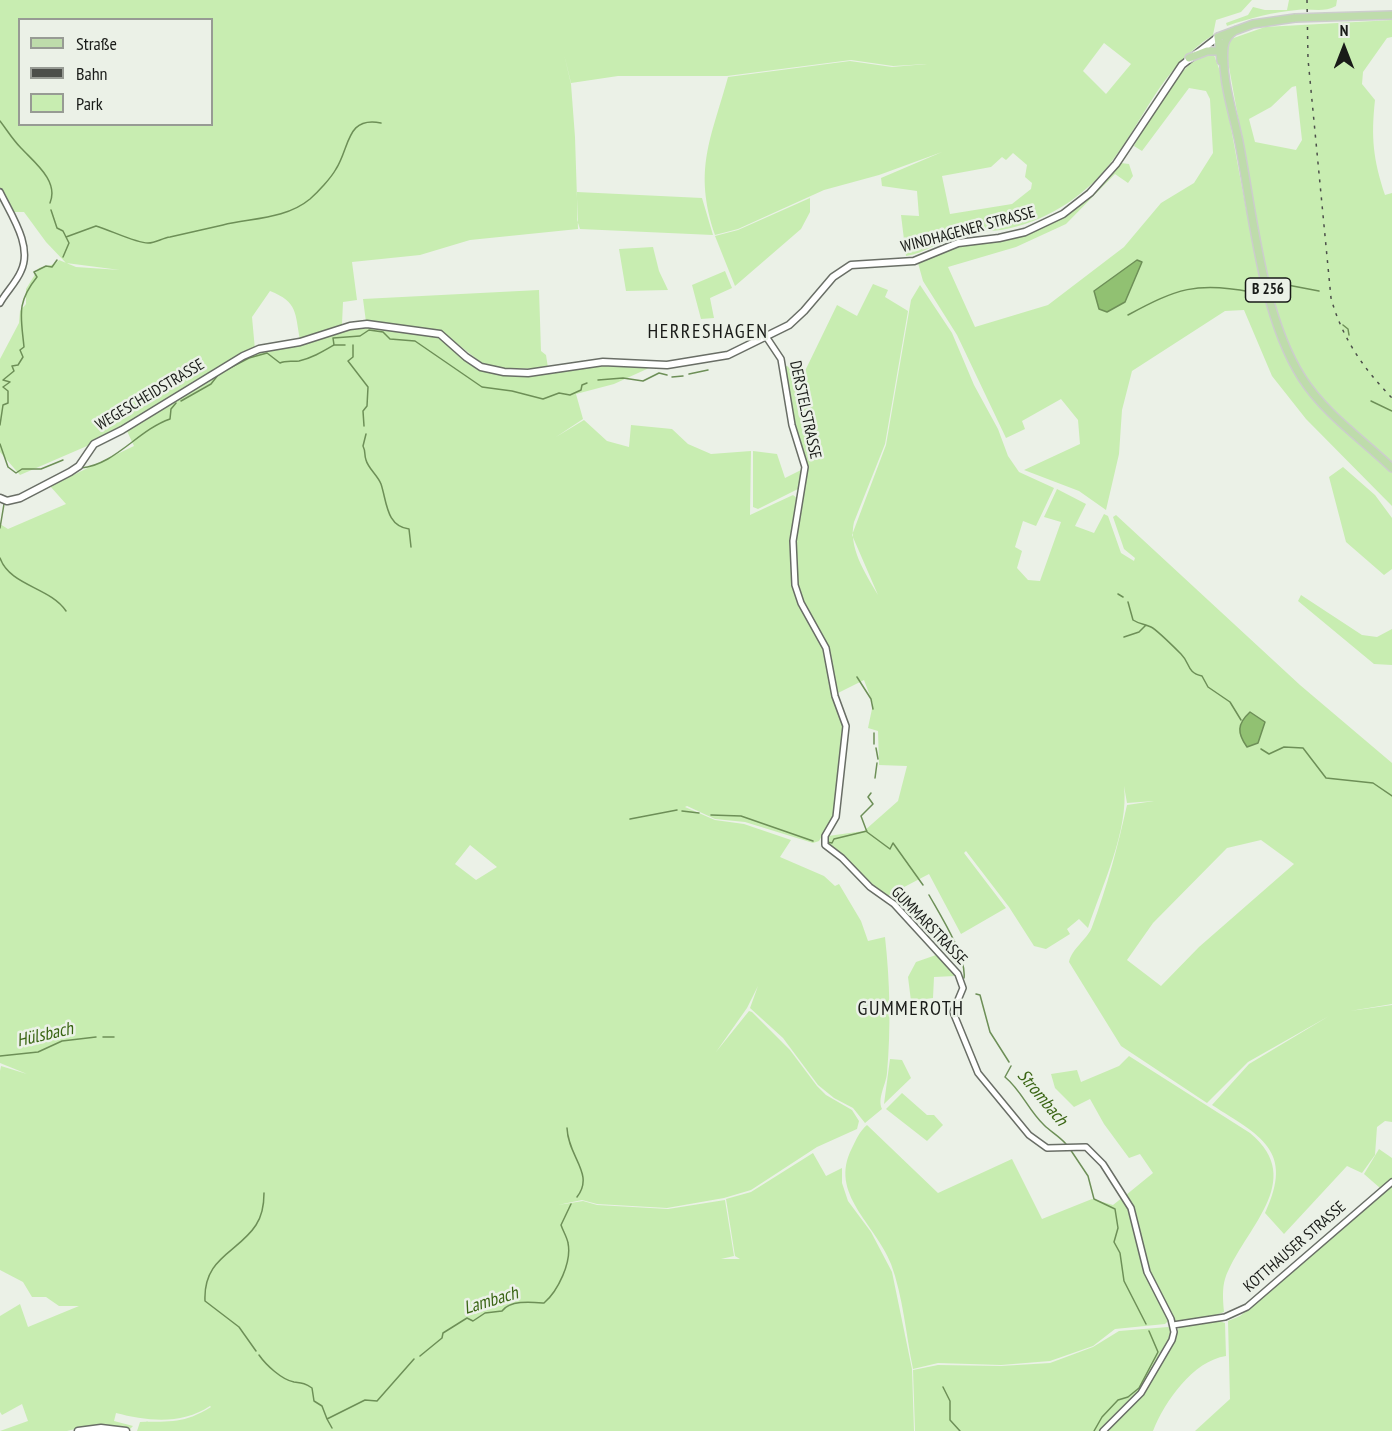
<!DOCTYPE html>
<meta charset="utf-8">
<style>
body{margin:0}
#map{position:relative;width:1392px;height:1431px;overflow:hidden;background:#ebf1e7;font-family:"PT Sans Narrow",sans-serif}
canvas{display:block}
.legend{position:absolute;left:18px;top:18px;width:195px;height:108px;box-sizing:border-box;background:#ebf1e7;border:2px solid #979b94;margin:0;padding:8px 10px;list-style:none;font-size:18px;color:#191b18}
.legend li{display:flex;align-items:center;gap:12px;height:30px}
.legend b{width:30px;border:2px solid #979b94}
.north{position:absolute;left:1314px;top:18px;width:60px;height:60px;-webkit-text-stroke:4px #ebf1e7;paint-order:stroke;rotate:0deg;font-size:16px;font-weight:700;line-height:24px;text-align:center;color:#191b18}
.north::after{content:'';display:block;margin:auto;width:21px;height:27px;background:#191b18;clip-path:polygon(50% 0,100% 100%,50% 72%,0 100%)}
</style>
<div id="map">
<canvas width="1392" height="1431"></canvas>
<ul class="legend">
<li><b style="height:8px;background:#bedcab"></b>Straße</li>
<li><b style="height:8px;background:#4c4f4a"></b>Bahn</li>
<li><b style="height:16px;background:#c8edb1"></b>Park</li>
</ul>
<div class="north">N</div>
</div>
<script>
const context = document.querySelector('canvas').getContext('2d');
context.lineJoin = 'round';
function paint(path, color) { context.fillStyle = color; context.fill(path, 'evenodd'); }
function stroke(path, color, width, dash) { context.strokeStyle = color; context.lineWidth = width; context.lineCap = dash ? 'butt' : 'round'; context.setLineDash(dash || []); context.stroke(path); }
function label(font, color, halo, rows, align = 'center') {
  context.font = font + ' "PT Sans Narrow",sans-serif'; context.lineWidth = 5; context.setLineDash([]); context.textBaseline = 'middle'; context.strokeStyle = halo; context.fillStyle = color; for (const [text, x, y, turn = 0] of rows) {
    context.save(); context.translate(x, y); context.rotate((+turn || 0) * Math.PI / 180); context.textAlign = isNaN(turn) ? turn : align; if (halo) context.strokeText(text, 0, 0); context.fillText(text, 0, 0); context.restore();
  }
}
const green = new Path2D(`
 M0 0H1252L1241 12 1216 20 1213 35C1158 71 1147 117 1109 165 1083 198 1043 223 1001 230 988 232 973 231 961 234 941 240 926 253 906 256L901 215 919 216 917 191 882 186 881 178 942 152 879 175 824 190 738 229 715 235C693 170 711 139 728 77L850 61 892 67 927 64 893 66 851 60 727 76H618L571 83 564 54 571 84 575 137 578 229 470 240 420 255 352 262 357 300 343 302 342 324 349 325 300 340C295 313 298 302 270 291L252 317 255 350 138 420 87 446 20 475 0 452V359L19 323 20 311 26 304V289L39 268 55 264 59 260 76 267 120 270 66 263 46 242 24 212H10L0 190ZM20 20H212V124H20ZM1104 43 1131 64 1106 94 1083 71ZM1013 153 1027 165 1025 177 1032 183 1031 189 1012 204 950 214 942 176 991 167 1002 157 1006 160Z
 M1289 0H1337L1336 6C1323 13 1311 8 1297 10 1274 12 1250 18 1227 26L1226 23 1248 15 1253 7 1265 10H1287Z
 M1392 20V37L1387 38 1363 72 1362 84 1375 100C1371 137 1373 159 1385 195L1392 193V506L1306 419 1272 376 1244 310 1225 311 1132 371 1122 410 1119 454 1106 510 1079 491 1024 470 1080 444 1078 420 1061 399 1022 421 1025 429 1006 438 957 335 923 281 918 263C932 258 946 250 961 245 974 242 989 243 1002 240 1052 228 1088 201 1121 163L1129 164 1133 176 1128 183 1115 174 1066 224 1016 247 948 267 975 327 1048 305 1124 247 1161 203 1194 183 1213 153 1210 99 1206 91 1189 88 1142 151 1134 146C1148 123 1183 51 1214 55L1221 74 1246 209 1254 206 1227 56 1228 40 1265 27ZM1296 86 1302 140 1296 150 1255 142 1249 119 1271 107 1292 87Z
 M577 192 702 198 713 235 580 229 577 220Z
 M810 198V212L801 229 735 286 715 236 738 230Z
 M653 247 659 271 668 290 626 291 619 249Z
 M725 271 732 288 710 298 714 318 701 319 692 285Z
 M873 284 888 290 885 297 908 311 885 444 854 522C848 547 865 573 878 595L852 535 886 445 911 300 920 285 952 333 974 385 998 429 1008 456 1019 472 1054 488 1036 526 1023 521 1015 547 1022 551 1017 568 1028 580 1040 581 1061 522 1044 517 1057 489 1086 504 1075 526 1094 533 1104 514 1108 516 1121 553 1134 561 1135 558 1124 549 1113 517 1116 515 1300 685 1392 763V1004L1350 1011 1392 1005V1122L1385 1121 1377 1127 1375 1155 1362 1173 1347 1166 1284 1234 1265 1213C1295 1150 1260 1136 1212 1105L1249 1064 1329 1016 1248 1062 1207 1103 1121 1046 1069 962C1072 948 1087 940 1092 927 1107 887 1118 846 1127 805L1154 801 1127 803 1124 786C1129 830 1102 886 1088 928L1079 919 1067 929 1070 934 1046 949 1034 946 1009 907 966 851 964 853 1006 908 961 934 929 874 887 896 829 848 826 842 828 836 864 831 898 801 907 766 879 765 878 731 868 728 873 704 864 680 836 694 827 648 801 599 796 583 795 541 806 467 793 419 784 365 804 373 837 305 857 316ZM1261 840 1294 864 1199 947 1161 986 1127 960 1153 923 1227 848Z
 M539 290 541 351 546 355 548 368 506 369 482 363 442 332 366 322 363 299Z
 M364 326 442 337 480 369 529 374 603 365 649 368 614 384 576 394 583 419 556 437 584 420 607 441 629 447 631 425 672 429 688 444 711 454 751 451 750 515 793 495 797 498 790 562 793 588 820 638 832 692 843 721 834 815 819 841 813 843 745 822 715 819 687 806 685 807 715 820 744 824 791 840 780 857 824 876 835 886 839 884 861 921 868 941 885 937C890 981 891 1029 887 1073 886 1085 877 1098 882 1109L865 1123 853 1108 834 1098 818 1085 783 1038 750 1008 758 986 747 1008 716 1052 749 1011 752 1012 790 1050 817 1086 826 1095 852 1110 859 1121 857 1129 817 1147 751 1190 724 1198 667 1208 597 1204 582 1200 558 1205 583 1201 597 1205 668 1209 725 1200 734 1256 721 1259H740L735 1256 726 1199 751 1192 813 1153 826 1176 842 1168V1183L848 1201 871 1232 892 1272 912 1369 914 1431H137L140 1422C172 1421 183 1424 211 1407L210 1406C182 1425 147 1421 116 1413L114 1421 133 1426 130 1429 87 1426 67 1431H0L28 1421 22 1404 2 1415 0 1412V1316L20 1304 28 1327 79 1306H59L46 1297H32L23 1282 0 1270V1071L1 1066 27 1074 0 1063V524L8 529 66 504 50 486 134 446 126 429 255 351 301 344ZM470 845 497 867 476 880 455 864Z
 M753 451 777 454 785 478 803 469 798 489 758 509 753 507Z
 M1343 467 1375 495 1392 518V569L1384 575 1346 542 1329 477Z
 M1301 595 1362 635 1377 637 1392 629V665L1374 664 1298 601Z
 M936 955 955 976 934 977 933 998 911 1001 908 977 916 962Z
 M1129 1056 1250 1133C1308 1181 1243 1229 1225 1279 1222 1289 1223 1301 1224 1312L1207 1318 1178 1322 1174 1319 1149 1272 1136 1213 1126 1195 1153 1173 1140 1154 1129 1158 1104 1124 1090 1099 1074 1107 1055 1088 1051 1074 1077 1070 1081 1082 1119 1066Z
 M890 1059 902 1060 911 1078 884 1104Z
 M902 1093 927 1115H934L943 1125 927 1141 886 1109Z
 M867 1125 938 1193 1012 1159 1042 1219 1092 1199 1113 1205 1123 1197 1132 1213 1145 1273 1169 1320 1165 1324 1115 1329 1093 1346 1050 1361 1001 1365 938 1363 913 1369C906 1335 903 1296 891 1264 876 1224 828 1194 852 1148 857 1138 859 1132 867 1125Z
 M1379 1149 1392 1158V1178L1380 1188 1364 1174Z
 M1392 1184V1431H1195L1230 1399 1228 1321 1240 1316 1261 1299Z
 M1219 1321 1225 1323 1226 1356C1193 1361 1165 1401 1153 1431H1106L1142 1394 1180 1326Z
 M1168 1327 1172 1329 1170 1339 1138 1392 1100 1431H915L913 1370 938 1365 1001 1366 1050 1363 1093 1347 1119 1331Z`);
const water = new Path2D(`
 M1137 260 1142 262 1125 302 1107 312 1099 309 1094 291Z
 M1250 712 1265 722 1258 743 1247 747C1237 733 1237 724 1250 712Z`);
const stream = new Path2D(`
 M0 121C7 130 13 140 21 148 35 163 59 181 50 203
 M51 210 57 228 63 231 69 243 63 257
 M66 237 96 226C110 230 136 243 148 243 156 243 162 238 170 237 188 233 206 229 223 225 252 218 286 219 310 199 318 192 331 178 336 169 350 147 346 116 381 123
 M1277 283 1319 291
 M1128 315C1176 289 1197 281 1251 292L1257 288
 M1343 325 1348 329 1349 335
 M335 345H345
 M353 345V357L348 361 368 387 367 406 363 411 364 426
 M222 372 249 358 267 353 280 363C286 360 293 362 299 361 312 358 322 352 334 345L333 338 360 336 369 330 383 332 390 339 415 341 482 387 512 391 543 399 559 393 570 395 581 390 582 385 587 383
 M689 374 708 370
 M672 377 683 376
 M598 380 623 378 643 381 659 373 667 375
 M181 401 211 384 218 375
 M1371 401 1392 411
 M0 425 3 405 8 403V391L3 387 10 382 3 380 14 371 12 366 18 365 23 357 20 350 24 347C21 316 16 303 37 277L34 272 46 266 52 267 57 260
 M366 434 363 446C366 452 364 455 366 460 368 468 378 476 381 484 387 502 386 526 409 529L411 547
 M0 444 8 467 16 473 22 469H41L63 460
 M81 468C115 465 138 430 170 419L171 409 176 403
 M0 528 4 504
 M0 558C10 586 50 587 66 611
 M1118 594 1123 597
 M1128 602 1133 620C1139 624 1145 624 1151 627 1157 630 1175 648 1181 654 1191 664 1186 672 1202 676L1208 687 1230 702 1241 720
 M1124 637 1139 632 1146 625
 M857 677 871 699 873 709
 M874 733V744
 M876 748 878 759
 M1261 749 1269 754 1284 747 1303 748 1326 778 1373 783 1392 796
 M875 778 877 763
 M871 793 868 797 873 804 861 816 867 832 890 849 893 843 923 885
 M682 811 699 813
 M711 815 741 816 813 841
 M630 819 677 810
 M827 842 832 843 834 839 867 831
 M929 895C939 913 967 957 964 978
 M976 994 980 995 990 1032 1009 1062
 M103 1037H114
 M0 1056 38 1052 62 1041 96 1037
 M1011 1066 1005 1077C1022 1091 1028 1110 1044 1125 1051 1132 1059 1136 1066 1144
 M567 1128C568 1157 595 1174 577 1197
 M1070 1149 1088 1176 1094 1199 1115 1209 1118 1228 1114 1242 1120 1253 1124 1281 1146 1324
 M256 1351 239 1327 205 1301C203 1257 238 1253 256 1225 262 1216 264 1203 264 1193
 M259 1355C266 1365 282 1380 294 1382 302 1383 305 1383 312 1388L314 1401 322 1406 327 1419
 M420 1356 442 1338 443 1333 467 1318 473 1321 485 1313 502 1311C510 1300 531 1302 544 1303 558 1291 572 1262 568 1243 567 1237 563 1231 561 1225L571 1204
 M943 1387 950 1401V1420L960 1431
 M332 1428 327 1419 365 1400 377 1401 414 1359
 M1094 1431 1102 1417 1118 1400 1128 1397 1139 1388 1158 1352 1149 1331`);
const tertiary = new Path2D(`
 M0 192C11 215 33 246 21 271 16 283 6 292 0 303
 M767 338 781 359 792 425 805 467 793 541 795 585 801 603 826 648 835 696 846 726 836 817 825 836V845L842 858 870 887 894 904 958 974 963 988 953 1012 978 1073 1029 1135 1047 1148 1086 1147 1103 1164 1131 1208 1147 1272 1171 1319 1174 1332 1172 1340 1141 1393 1103 1431
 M1173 1325 1225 1317 1247 1307 1392 1182`);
const secondary = new Path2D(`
 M0 498 7 501 20 498 70 472 79 466 94 444 122 430 243 356 259 349 300 342 350 326 367 324 440 334 466 357 481 367 504 372 528 373 603 362 667 365 728 355 789 325 804 311 833 277 851 265 914 261 958 243 999 238 1025 232 1063 214 1090 193 1116 164 1182 65 1218 37
 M78 1431 101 1428 126 1431`);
const primary = new Path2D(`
 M1326 17 1392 15
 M1236 30C1229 34 1225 39 1224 47 1221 78 1233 112 1239 142 1253 214 1262 316 1302 378 1325 414 1362 439 1392 468
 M1218 37 1253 24 1295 18
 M1218 37 1221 61
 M1189 58 1207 51H1218`);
const rail = new Path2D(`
 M1307 0 1308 59 1331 298C1342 338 1363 368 1392 398`);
const primaryBridge = new Path2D(`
 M1295 18 1326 17`);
const shields = [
 [1268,290,45]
];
const shieldNames = [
 ["B 256",1268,290]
];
const streetNames = [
 ["WINDHAGENER STRASSE",968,230,-15],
 ["WEGESCHEIDSTRASSE",150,395,-31],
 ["DERSTELSTRASSE",805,410,78],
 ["GUMMARSTRASSE",929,926,46],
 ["KOTTHAUSER STRASSE",1295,1247,-41]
];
const waterNames = [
 ["Hülsbach",45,1035,-13],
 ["Strombach",1042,1098,50],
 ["Lambach",491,1301,-17]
];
const quarterNames = [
 ["HERRESHAGEN",708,332],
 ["GUMMEROTH",911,1009]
];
paint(green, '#c8edb1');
paint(water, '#91c172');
stroke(water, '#6d8f57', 1.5);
stroke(stream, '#6d8f57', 1.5);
stroke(tertiary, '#696e66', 8);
stroke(secondary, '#696e66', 9);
stroke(primary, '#cccdcc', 10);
stroke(tertiary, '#fff', 5);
stroke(secondary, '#fff', 6);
stroke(primary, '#bedcab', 7);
stroke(rail, '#4c4f4a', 1.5, [3, 6]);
stroke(primaryBridge, '#cccdcc', 10, []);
stroke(primaryBridge, '#bedcab', 7);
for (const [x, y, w] of shields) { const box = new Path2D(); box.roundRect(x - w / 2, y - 12, w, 24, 4.5); context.fillStyle = '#ebf1e7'; context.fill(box); stroke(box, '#191b18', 1.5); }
label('bold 15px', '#191b18', null, shieldNames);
label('16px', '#191b18', '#ebf1e7', streetNames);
label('italic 18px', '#3a6514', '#ebf1e7', waterNames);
context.letterSpacing = '1.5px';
label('20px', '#191b18', '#ebf1e7', quarterNames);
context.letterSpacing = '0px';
</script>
